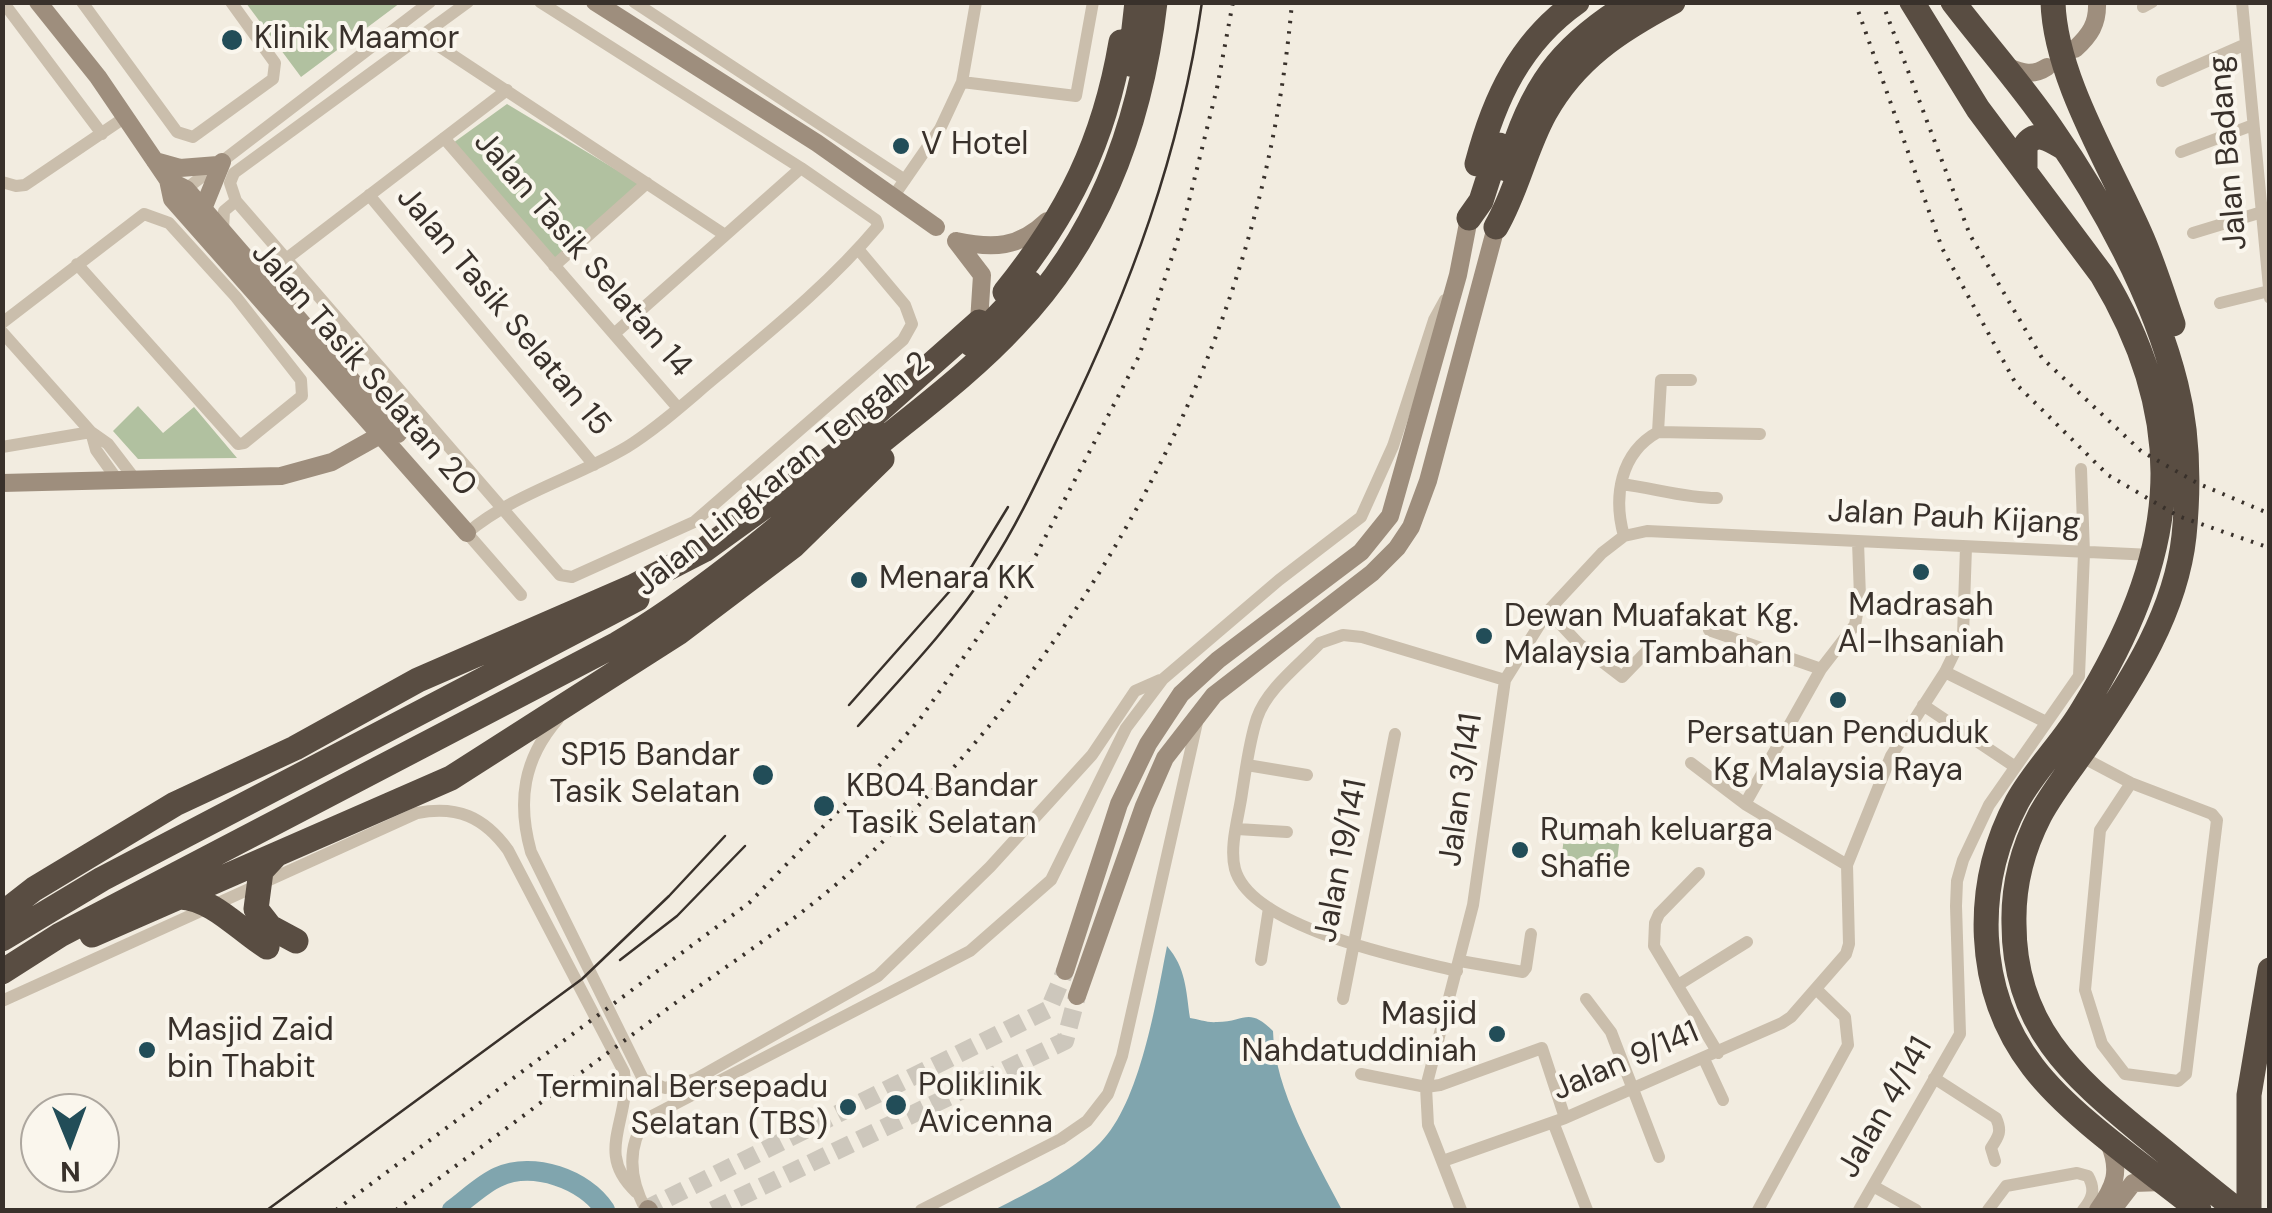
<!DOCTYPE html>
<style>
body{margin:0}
#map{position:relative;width:2272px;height:1213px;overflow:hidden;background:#f2ece0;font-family:"DM Sans",sans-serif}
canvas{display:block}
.frame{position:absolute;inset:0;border:5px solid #39312b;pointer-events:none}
.north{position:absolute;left:20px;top:1093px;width:100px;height:100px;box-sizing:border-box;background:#faf6ed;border:2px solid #ada79f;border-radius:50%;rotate:179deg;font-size:28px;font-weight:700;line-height:40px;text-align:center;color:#39312b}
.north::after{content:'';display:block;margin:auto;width:35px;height:45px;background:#224d58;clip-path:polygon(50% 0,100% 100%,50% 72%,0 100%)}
</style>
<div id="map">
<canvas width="2272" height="1213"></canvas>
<div class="frame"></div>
<div class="north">N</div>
</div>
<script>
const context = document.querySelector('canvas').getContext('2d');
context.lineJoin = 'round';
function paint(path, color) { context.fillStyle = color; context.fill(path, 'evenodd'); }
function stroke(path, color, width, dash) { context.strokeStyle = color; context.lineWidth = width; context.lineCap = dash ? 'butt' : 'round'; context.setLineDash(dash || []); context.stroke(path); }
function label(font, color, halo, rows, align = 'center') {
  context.font = font + ' "DM Sans",sans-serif'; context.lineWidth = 8; context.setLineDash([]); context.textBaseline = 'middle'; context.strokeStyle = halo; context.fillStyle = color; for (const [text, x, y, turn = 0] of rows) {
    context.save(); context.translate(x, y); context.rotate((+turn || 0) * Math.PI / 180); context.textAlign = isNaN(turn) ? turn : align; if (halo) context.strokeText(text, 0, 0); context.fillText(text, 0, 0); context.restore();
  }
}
const green = new Path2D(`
 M246 3H400L301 77Z
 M507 104 640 184 554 259 453 143Z
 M138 406 163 433 194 407 237 458 138 459 113 431Z
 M1565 828 1620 836 1616 870 1561 863Z`);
const water = new Path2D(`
 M1167 946C1186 968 1186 990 1190 1018 1198 1019 1208 1023 1217 1022 1245 1022 1248 1006 1273 1031 1274 1089 1315 1158 1342 1210H994C1031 1191 1070 1173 1100 1143 1140 1103 1156 1002 1167 946Z`);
const river = new Path2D(`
 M452 1210C466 1200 482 1184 498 1177 533 1161 585 1179 605 1210`);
const secondaryTunnel = new Path2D(`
 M644 1210 1049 1009 1065 971
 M713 1210 1065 1041 1077 996`);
const street = new Path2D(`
 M3 2 102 134
 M82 2 177 132 193 137 273 79 275 63 231 2
 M468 2 234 173 230 183 236 201 560 575 572 577 694 522 903 340 912 324 905 305 858 249
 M634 2 905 180
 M2242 2 2270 298
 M2143 7 2152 2
 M422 35 725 235
 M2162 81 2246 44
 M962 82 1076 96 1093 2
 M444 138 678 408
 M2181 152 2253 125
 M2 182 16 186 25 185 124 118
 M182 192 430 2
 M369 195 594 465
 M893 197 940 129 962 82 976 2
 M223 230 224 211 236 201
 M2193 233 2262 212
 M286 259 507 90
 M554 266 647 183
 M2220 303 2269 291
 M2 323 144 214 169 223 236 297 301 380 302 396 244 443 238 444 77 264
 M2 332 91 432
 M614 334 801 168
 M1658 432 1661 380H1691
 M2 447 91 432
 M116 478 96 450 91 432 108 444 134 478
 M1621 484C1654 488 1684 498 1717 498
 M1624 536C1613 497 1620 453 1658 432L1760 434
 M521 595 467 533C513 494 575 478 627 447 659 427 688 400 717 376 773 329 831 282 878 226L876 220 801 168 540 2
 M1548 611 1579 644 1622 677 1649 649
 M1709 630 1821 669
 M1945 672 2046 722
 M1923 705 2014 766
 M558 719C523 759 517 802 531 852L643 1079 665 1088 696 1079 878 976 990 867 1092 755 1135 691 1160 680
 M2080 756 2131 783 2212 814 2217 820 2186 1074 2178 1081 2125 1074 2102 1044 2085 990 2100 830 2131 783
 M1691 763 1745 804 1847 865
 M1247 765 1307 775
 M1745 804 1821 669 1855 625 1860 597 1858 542
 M1237 829 1287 832
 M1699 873 1659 914 1655 923 1654 946 1718 1053
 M1261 960 1269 908
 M1460 961 1523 972 1526 968 1531 934
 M1457 971C1404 958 1251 928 1235 869 1229 846 1239 816 1242 793 1246 769 1249 742 1257 718 1267 689 1299 665 1320 643L1343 635 1362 637 1505 680
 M1678 985 1747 942
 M1343 999 1395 734
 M1586 999 1611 1032 1659 1157
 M2 1001 417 813C457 805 484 817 508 850L624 1072C632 1119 593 1152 636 1192
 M1704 1059 1723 1100
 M1361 1074 1426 1087 1440 1085 1542 1048 1565 1118
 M1934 1078 1996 1118C2002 1131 1999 1136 1991 1148L1995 1161
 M1553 1122 1587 1210
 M1443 1161 1565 1118 1782 1023 1791 1017 1846 954 1849 944 1847 865 1891 756 1945 672 1963 635 1966 547
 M1873 1186 1916 1210
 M646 1210C630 1180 626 1148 646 1119L970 951 1051 880 1126 728 1163 679 1279 580 1361 517 1393 446 1434 320 1445 300
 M921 1210 1061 1139 1087 1121 1108 1094 1122 1056 1198 718
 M1461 1210 1428 1125 1426 1087 1473 905 1505 680 1548 611 1602 553 1624 536 1647 531 2152 555
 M1758 1210 1848 1045 1845 1017 1816 989
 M1859 1210 1960 1034 1956 906 1957 881 1963 860 1989 805 2079 676 2084 553 2081 469
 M1988 1210 2006 1186 2077 1173 2088 1176C2096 1190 2092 1199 2083 1210`);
const secondary = new Path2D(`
 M38 2 98 77 168 180 172 199 467 533
 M595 2 817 143 936 227
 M2075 49C2090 35 2098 24 2097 2
 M2005 66C2021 72 2032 77 2047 67
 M155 161 180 168 218 165
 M168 180 186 189 398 434
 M203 209 222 162
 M956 241C993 249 1019 248 1047 221
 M956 241 982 275 979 322
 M2 483 281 476 332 462 391 429
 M1065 971 1119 804 1148 744 1181 694 1218 660 1361 552 1390 516 1458 275 1469 218
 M1077 996 1144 806 1165 758 1214 695 1372 573 1397 548 1411 527 1428 481 1496 227
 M648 1209 649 1210
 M2113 1209 2133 1183 2163 1182
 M2098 1210C2115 1186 2121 1171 2109 1143`);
const highway = new Path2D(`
 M1912 2 1978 109 2102 275C2196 431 2175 560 2083 709 2064 742 2035 769 2017 802 1973 885 1974 990 2033 1067 2072 1118 2147 1168 2199 1210
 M1953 2C1985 44 2021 84 2051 128 2102 201 2155 298 2176 385 2188 433 2189 486 2184 536 2176 611 2133 679 2091 740 2074 765 2054 789 2040 815 2022 850 2013 885 2014 924 2014 1025 2071 1075 2143 1134 2174 1159 2205 1185 2237 1210
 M2053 2C2055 78 2112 168 2142 238 2154 266 2163 295 2173 324
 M1130 64 1137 2
 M1477 164C1494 99 1520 42 1577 2
 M1507 169C1532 87 1558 47 1633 2
 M2025 172V146C2036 129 2051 140 2064 148
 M1469 218 1481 201 1499 145
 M1496 227C1517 191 1525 149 1545 113 1575 59 1620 30 1673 2
 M1005 292C1068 214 1104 142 1121 42
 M971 344 1030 283
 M855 432 979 322
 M276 855 261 871 256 909 270 927 296 941
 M180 897C214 899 239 930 267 947
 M2 914 34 889 175 804 295 748 418 680 632 587 704 550 873 428
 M92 935 451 778 678 633 793 546 882 459
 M2 939 102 879 637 599
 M2 972 60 935 617 644C703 593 777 529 853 465 906 420 968 376 1015 325 1100 236 1141 123 1155 2
 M2249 1210V1095L2270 970`);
const tram = new Path2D(`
 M849 705 972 566 1008 507
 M858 726C903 676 952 625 989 568 1018 524 1040 475 1063 427 1130 289 1180 155 1202 2
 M620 960 677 916 745 846
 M267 1210 582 979 669 896 725 836`);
const rail = new Path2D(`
 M1855 2 1942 248 2016 384 2108 475 2178 516 2270 548
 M1882 2 1970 235 2042 358 2141 451 2197 483 2270 514
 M336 1210 749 903 848 801 920 719 1036 555 1139 356 1184 221 1217 88 1233 2
 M396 1210C489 1142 581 1072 674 1004 735 960 800 918 856 867 1099 642 1264 334 1292 2`);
const markers = [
 [232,40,12,"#224d58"],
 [901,146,10,"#224d58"],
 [1921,572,10,"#224d58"],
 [859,580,10,"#224d58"],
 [1484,636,10,"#224d58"],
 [1838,700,10,"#224d58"],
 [763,775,12,"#224d58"],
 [824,806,12,"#224d58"],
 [1520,850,10,"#224d58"],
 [1497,1034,10,"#224d58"],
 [147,1050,10,"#224d58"],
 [896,1105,12,"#224d58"],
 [848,1107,10,"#224d58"]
];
const poiNames = [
 ["Klinik Maamor",254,40],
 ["V Hotel",921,146],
 ["Menara KK",879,580],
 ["Madrasah",1921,607,"center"],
 ["Al-Ihsaniah",1921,644,"center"],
 ["Dewan Muafakat Kg.",1504,618],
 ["Malaysia Tambahan",1504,655],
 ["Persatuan Penduduk",1838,735,"center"],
 ["Kg Malaysia Raya",1838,772,"center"],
 ["SP15 Bandar",740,757,"right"],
 ["Tasik Selatan",740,794,"right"],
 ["KB04 Bandar",846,788],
 ["Tasik Selatan",846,825],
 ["Rumah keluarga",1540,832],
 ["Shafie",1540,869],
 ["Masjid",1477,1016,"right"],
 ["Nahdatuddiniah",1477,1053,"right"],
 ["Masjid Zaid",167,1032],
 ["bin Thabit",167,1069],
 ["Poliklinik",918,1087],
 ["Avicenna",918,1124],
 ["Terminal Bersepadu",828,1089,"right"],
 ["Selatan (TBS)",828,1126,"right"]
];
const streetNames = [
 ["Jalan Badang",2229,153,-95],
 ["Jalan Tasik Selatan 14",582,255,49],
 ["Jalan Tasik Selatan 15",503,312,50],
 ["Jalan Tasik Selatan 20",363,370,49],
 ["Jalan Lingkaran Tengah 2",783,475,-39],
 ["Jalan Pauh Kijang",1954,519,3],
 ["Jalan 3/141",1462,790,-82],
 ["Jalan 19/141",1342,861,-79],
 ["Jalan 9/141",1626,1062,-23],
 ["Jalan 4/141",1886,1108,-60]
];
paint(green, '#b1c1a0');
paint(water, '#80a5ae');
stroke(river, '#80a5ae', 20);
stroke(secondaryTunnel, '#cdc7bc', 18, [18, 9]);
stroke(street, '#cabeac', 12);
stroke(secondary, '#9e8e7d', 18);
stroke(highway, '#594d42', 25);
stroke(tram, '#39312b', 2.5);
stroke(rail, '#39312b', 4, [2.5, 8]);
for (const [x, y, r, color] of markers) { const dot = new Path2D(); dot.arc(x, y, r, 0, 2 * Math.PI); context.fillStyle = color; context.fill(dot); stroke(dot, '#faf6ed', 4); }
label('32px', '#39312b', '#faf6ed', poiNames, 'left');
label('32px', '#39312b', '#faf6ed', streetNames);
</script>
